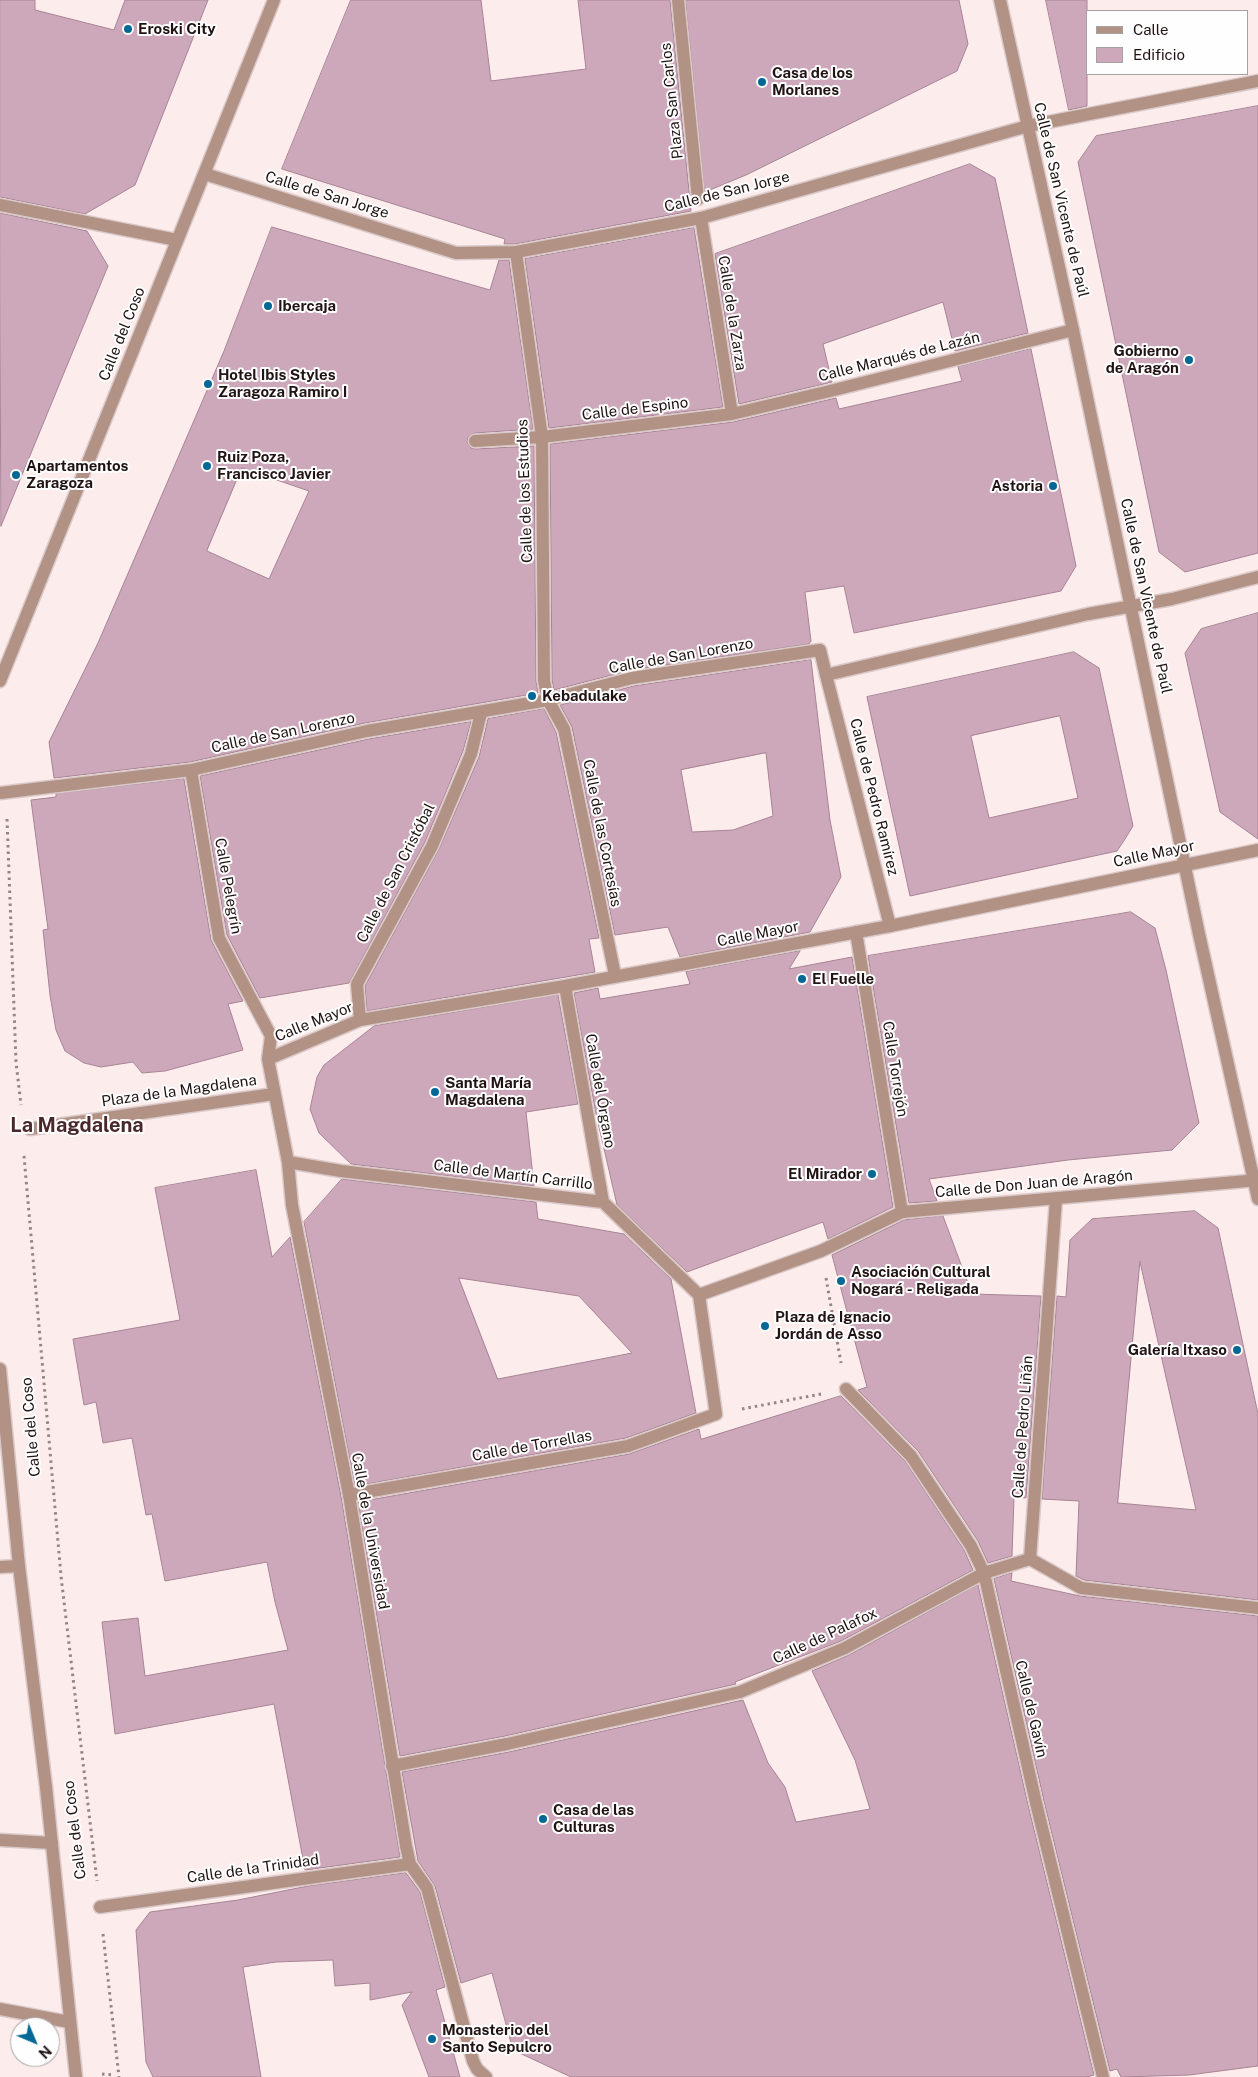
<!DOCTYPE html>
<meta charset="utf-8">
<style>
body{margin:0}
#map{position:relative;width:1258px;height:2077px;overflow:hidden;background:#fdecec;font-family:"Public Sans",sans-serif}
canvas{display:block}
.legend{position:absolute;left:1086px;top:10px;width:162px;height:65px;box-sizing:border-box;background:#fefefe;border:1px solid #a6a0a0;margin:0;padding:6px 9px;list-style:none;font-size:15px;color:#211313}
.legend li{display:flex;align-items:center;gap:10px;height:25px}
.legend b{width:25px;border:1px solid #a6a0a0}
.north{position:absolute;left:10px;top:2017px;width:50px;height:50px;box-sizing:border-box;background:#fefefe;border:1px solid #a6a0a0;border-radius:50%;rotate:135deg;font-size:14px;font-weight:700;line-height:20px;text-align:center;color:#211313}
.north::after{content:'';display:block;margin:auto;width:18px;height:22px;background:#016896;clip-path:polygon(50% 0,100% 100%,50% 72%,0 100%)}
</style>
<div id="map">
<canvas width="1258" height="2077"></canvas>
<ul class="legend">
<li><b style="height:6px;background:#b29285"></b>Calle</li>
<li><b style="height:14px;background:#cda8ba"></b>Edificio</li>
</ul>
<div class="north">N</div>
</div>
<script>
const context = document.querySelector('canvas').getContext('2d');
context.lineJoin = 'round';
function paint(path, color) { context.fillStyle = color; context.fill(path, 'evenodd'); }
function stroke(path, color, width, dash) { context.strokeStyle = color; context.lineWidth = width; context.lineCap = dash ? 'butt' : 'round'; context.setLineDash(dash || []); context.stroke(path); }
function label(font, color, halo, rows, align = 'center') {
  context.font = font + ' "Public Sans",sans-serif'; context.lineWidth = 4; context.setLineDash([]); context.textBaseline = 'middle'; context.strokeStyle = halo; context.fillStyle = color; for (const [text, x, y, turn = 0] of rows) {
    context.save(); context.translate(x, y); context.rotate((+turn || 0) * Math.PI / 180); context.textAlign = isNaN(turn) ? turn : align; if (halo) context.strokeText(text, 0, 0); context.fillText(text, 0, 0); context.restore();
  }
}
const building = new Path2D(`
 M0 0H35V10L114 30 125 0H208L135 185 85 214 0 197Z
 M351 0H481L491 81 586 69 578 0H670L691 211 515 244H504L505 239 282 169Z
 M686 0H959L968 44 957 71 746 175 705 192Z
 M1046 0H1087V106L1069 110Z
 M1258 106V553L1185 572 1159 552 1078 162 1096 136Z
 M970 164 995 178 1028 333 955 351 943 302 823 344 832 382 739 404 715 254Z
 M0 213 87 231 108 266 1 526Z
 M272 227 490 290 499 260H509L533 429 475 433 468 437 467 442 471 448 475 449 534 446 536 681 538 693 365 723 190 762 54 778 49 742 98 643 224 351ZM242 468 309 491 269 579 207 551Z
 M694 228 723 407 549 428 525 259Z
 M1031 349 1076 566 1061 591 854 633 844 586 805 592 811 641 809 644 631 670 554 690 552 680 550 444 733 422 836 398 839 409 962 381 958 367Z
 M1258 613V839L1220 812 1185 653 1201 629Z
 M1074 652 1099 668 1133 826 1125 839 1117 851 910 896 867 697ZM1060 716 1078 798 989 818 971 736Z
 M811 660 830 820 841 877 810 932 680 957 668 927 615 935 572 727 560 705 634 686ZM766 753 773 816 733 830 692 832 681 770Z
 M544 709 556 732 599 938 589 939 595 972 367 1011 365 986 439 849 479 757 488 719Z
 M471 722 463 751 425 842 349 983 260 998 227 935 200 776 369 739Z
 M184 779 211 940 243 1001 228 1004 243 1050 165 1071 142 1073 133 1062 101 1067 84 1063 65 1051 56 1030 50 995 43 930 48 929 31 800 56 797V794Z
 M1131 912 1155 928 1166 970 1199 1123 1172 1150 1068 1160 929 1179 937 1201 909 1203 868 956Z
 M800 951 789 969 852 957 893 1207 828 1239 823 1222 687 1272 617 1205 596 1114 574 993 598 988 600 999 690 984 686 972Z
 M558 995 578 1104 526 1112 534 1186 351 1164 319 1133 310 1109 317 1077 324 1065 374 1026Z
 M256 1170 272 1257 290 1237 341 1496 400 1857 305 1870 274 1704 115 1734 102 1622 138 1618 145 1676 288 1650 275 1602 267 1562 165 1581 152 1514 146 1515 132 1438 103 1443 96 1402 84 1405 73 1339 180 1320 155 1188Z
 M342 1179 536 1202 538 1219 624 1234 671 1279 696 1413 626 1438 355 1486 304 1222ZM459 1278 579 1296 632 1353 498 1379Z
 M1195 1211 1218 1228 1258 1414V1600L1084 1580 1076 1576 1079 1501 1042 1499 1057 1296 1066 1297 1070 1240 1092 1219ZM1140 1262 1196 1510 1118 1503Z
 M943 1216 972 1294 1041 1296 1026 1498 1014 1497 1012 1556 988 1563 978 1541 918 1451 858 1390 867 1387 832 1255 904 1220Z
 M841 1396 905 1461 964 1550 973 1570 841 1641 735 1682 736 1684 505 1736 400 1756 358 1502 629 1454 699 1429 701 1439Z
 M1012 1573 1011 1581 1080 1596 1258 1616V2066L1189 2075 1121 2077 1117 2069 1110 2071 1044 1801 994 1579Z
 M978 1585 1028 1805 1094 2075 1087 2077H571L513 2050 492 1973 461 1983 435 1886 418 1861 402 1772 509 1752 743 1700 768 1763 785 1787 796 1822 870 1809 855 1760 812 1671 849 1655Z
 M406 1873 420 1892 445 1987 436 1990 460 2077H429L402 2005 412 1992 370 2000V1983L335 1986 333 1960 276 1962 243 1967 261 2077H153L146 2062 136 1930 150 1912 238 1900 308 1886Z`);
const path = new Path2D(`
 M7 819 16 1062 21 1105
 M24 1156 61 1576 97 1881
 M826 1278 841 1363
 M742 1409 821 1394
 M103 1934 119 2077
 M102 2074 114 2075`);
const pedestrian = new Path2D(`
 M678 0 698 199
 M701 218 732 414
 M516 252 542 437 544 681 548 700 564 729 615 975
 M475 441 542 437 732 414 830 391 1073 330
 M191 770 219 938 271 1036 268 1059 288 1162 292 1205 349 1495
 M0 793 191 770 367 731 548 700 632 678 820 650 826 675
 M856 932 902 1212
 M565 986 603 1202
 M360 1020 357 984 432 846 471 754 481 713
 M268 1059 360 1020 565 986 890 926
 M30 1129 274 1094
 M288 1162 341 1171 603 1202 699 1295
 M846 1389 911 1456 971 1546 984 1573 1036 1803 1103 2077
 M0 1567 19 1566
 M392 1766 507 1744 740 1692 845 1648 984 1573 1030 1559
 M0 1840 52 1843
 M100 1907 410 1864
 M0 2009 69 2022`);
const minor = new Path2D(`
 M205 174 456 253 516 252 701 218 1028 126 1258 81
 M0 205 177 240
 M1258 577 1172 599 1088 614 826 675 890 926 1258 850
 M1056 1199 1030 1559 1081 1588 1258 1608
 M486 2077 477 2069 473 2061 427 1888 410 1864 406 1846 349 1495 628 1446 716 1414 699 1295 821 1251 902 1212 1258 1180`);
const tertiary = new Path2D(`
 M1000 0 1073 330 1199 934 1258 1199
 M0 681 274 0
 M0 1369 19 1566 46 1787 76 2077`);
const markers = [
 [128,29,5,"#016896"],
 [762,82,5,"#016896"],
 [268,306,5,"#016896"],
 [1189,360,5,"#016896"],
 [208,384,5,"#016896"],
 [207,466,5,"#016896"],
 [16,475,5,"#016896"],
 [1053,486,5,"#016896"],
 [532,696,5,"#016896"],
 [802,979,5,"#016896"],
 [435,1092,5,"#016896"],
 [872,1174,5,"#016896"],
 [841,1281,5,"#016896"],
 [765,1326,5,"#016896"],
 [1237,1350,5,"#016896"],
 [543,1819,5,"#016896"],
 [432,2039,5,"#016896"]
];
const poiNames = [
 ["Eroski City",138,29],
 ["Casa de los",772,73],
 ["Morlanes",772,90],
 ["Ibercaja",278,306],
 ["Gobierno",1179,351,"right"],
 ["de Aragón",1179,368,"right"],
 ["Hotel Ibis Styles",218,375],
 ["Zaragoza Ramiro I",218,392],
 ["Ruiz Poza,",217,457],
 ["Francisco Javier",217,474],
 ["Apartamentos",26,466],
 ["Zaragoza",26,483],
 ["Astoria",1043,486,"right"],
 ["Kebadulake",542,696],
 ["El Fuelle",812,979],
 ["Santa María",445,1083],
 ["Magdalena",445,1100],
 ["El Mirador",862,1174,"right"],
 ["Asociación Cultural",851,1272],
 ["Nogará - Religada",851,1289],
 ["Plaza de Ignacio",775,1317],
 ["Jordán de Asso",775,1334],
 ["Galería Itxaso",1227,1350,"right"],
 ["Casa de las",553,1810],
 ["Culturas",553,1827],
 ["Monasterio del",442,2030],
 ["Santo Sepulcro",442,2047]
];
const streetNames = [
 ["Plaza San Carlos",672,101,-96],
 ["Calle de San Jorge",727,192,-14],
 ["Calle de San Jorge",327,195,17],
 ["Calle de San Vicente de Paúl",1061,200,77],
 ["Calle de la Zarza",732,313,81],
 ["Calle del Coso",122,334,-68],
 ["Calle Marqués de Lazán",899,357,-14],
 ["Calle de Espino",635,409,-7],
 ["Calle de los Estudios",525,491,-92],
 ["Calle de San Vicente de Paúl",1146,596,78],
 ["Calle de San Lorenzo",681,656,-10],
 ["Calle de San Lorenzo",283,733,-12],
 ["Calle de Pedro Ramírez",874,797,76],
 ["Calle de las Cortesías",602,833,79],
 ["Calle Mayor",1154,854,-12],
 ["Calle de San Cristóbal",396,873,-63],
 ["Calle Pelegrín",228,886,80],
 ["Calle Mayor",758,934,-11],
 ["Calle Mayor",314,1022,-22],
 ["Calle Torrejón",895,1069,81],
 ["Plaza de la Magdalena",179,1091,-8],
 ["Calle del Órgano",600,1091,80],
 ["Calle de Martín Carrillo",513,1175,7],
 ["Calle de Don Juan de Aragón",1034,1184,-5],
 ["Calle del Coso",31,1427,-95],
 ["Calle de Pedro Liñán",1023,1427,-86],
 ["Calle de Torrellas",532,1446,-10],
 ["Calle de la Universidad",370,1531,80],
 ["Calle de Palafox",825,1636,-25],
 ["Calle de Gavín",1031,1709,77],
 ["Calle del Coso",75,1830,-97],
 ["Calle de la Trinidad",253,1869,-8]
];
const districtNames = [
 ["La Magdalena",77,1126]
];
paint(building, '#cda8ba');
stroke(building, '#a78495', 1);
stroke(pedestrian, '#dac9c9', 15);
stroke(minor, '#dac9c9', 15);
stroke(tertiary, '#dac9c9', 15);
stroke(path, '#948585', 3, [2.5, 4]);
stroke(pedestrian, '#b29285', 12);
stroke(minor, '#b29285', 12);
stroke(tertiary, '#b29285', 12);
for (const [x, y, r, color] of markers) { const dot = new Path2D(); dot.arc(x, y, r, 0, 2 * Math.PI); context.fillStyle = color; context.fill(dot); stroke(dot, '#fefefe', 2); }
label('bold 15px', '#211313', '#fefefe', poiNames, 'left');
label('15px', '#211313', '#fefefe', streetNames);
label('bold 20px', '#48282a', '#fefefe', districtNames);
</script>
